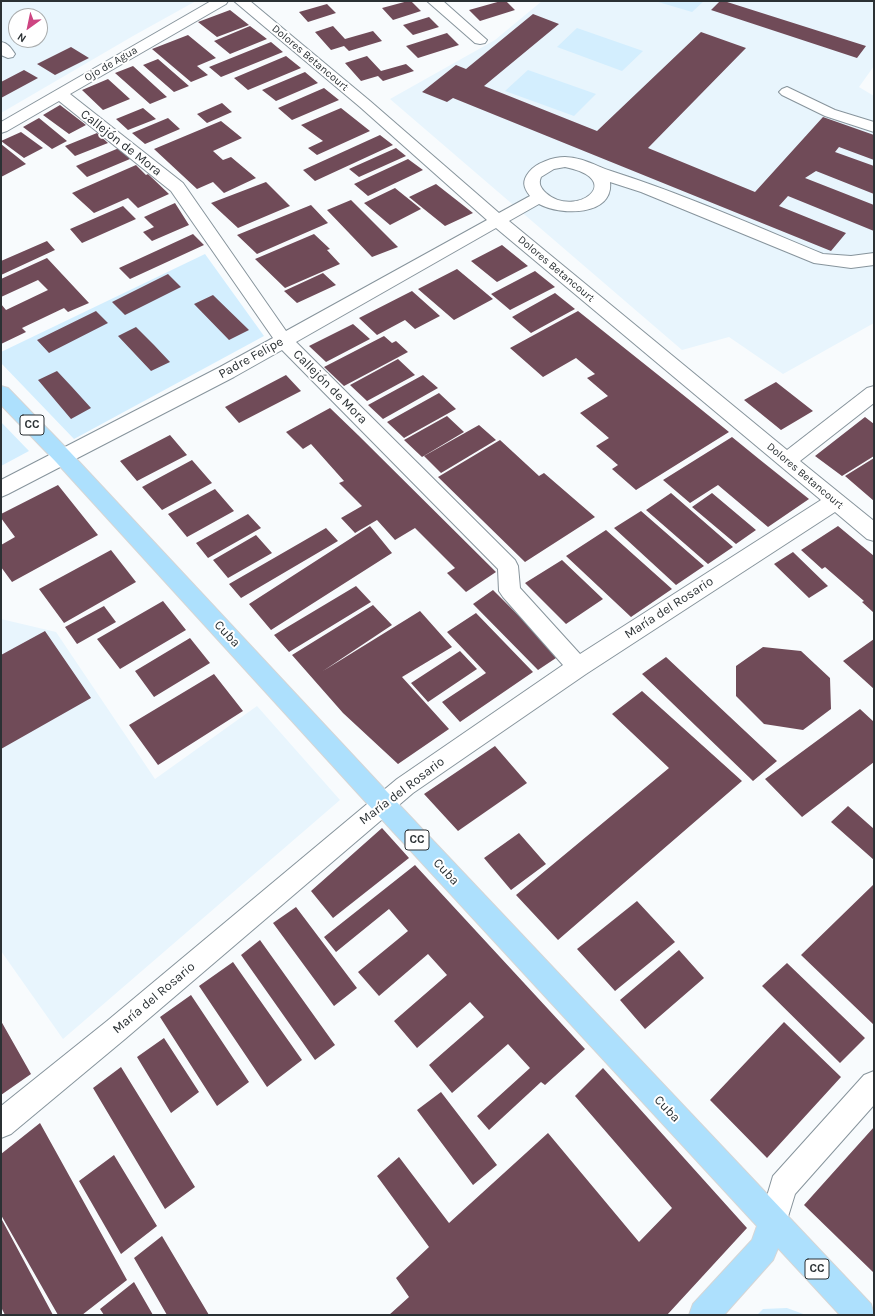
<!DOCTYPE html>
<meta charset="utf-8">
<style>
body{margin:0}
#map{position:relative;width:875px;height:1316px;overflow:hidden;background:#f8fbfd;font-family:Karla,sans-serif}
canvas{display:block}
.frame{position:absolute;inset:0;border:2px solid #2b3134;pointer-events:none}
.north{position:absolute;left:8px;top:8px;width:40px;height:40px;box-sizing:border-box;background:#fff;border:1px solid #aaadae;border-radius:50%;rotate:213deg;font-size:11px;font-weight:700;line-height:16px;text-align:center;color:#2b3134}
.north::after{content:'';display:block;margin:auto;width:14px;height:18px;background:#cd4582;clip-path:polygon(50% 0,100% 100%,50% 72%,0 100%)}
</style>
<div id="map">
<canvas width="875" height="1316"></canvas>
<div class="frame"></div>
<div class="north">N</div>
</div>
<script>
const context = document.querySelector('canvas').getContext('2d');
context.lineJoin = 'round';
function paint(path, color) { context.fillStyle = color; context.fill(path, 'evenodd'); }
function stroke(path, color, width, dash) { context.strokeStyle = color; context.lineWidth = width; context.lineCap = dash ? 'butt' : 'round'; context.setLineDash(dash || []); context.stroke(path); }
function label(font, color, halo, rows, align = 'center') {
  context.font = font + ' Karla,sans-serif'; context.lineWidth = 4; context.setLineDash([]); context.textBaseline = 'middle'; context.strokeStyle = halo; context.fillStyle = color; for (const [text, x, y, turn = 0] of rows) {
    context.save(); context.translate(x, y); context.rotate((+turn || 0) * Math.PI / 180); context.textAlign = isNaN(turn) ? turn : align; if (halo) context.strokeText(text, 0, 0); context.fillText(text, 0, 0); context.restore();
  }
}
const built = new Path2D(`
 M1 1H196L133 36 1 113ZM16 16H40V40H16Z
 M542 1H874V66L859 87 874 96V323L783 374 729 337 682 350 390 99 495 40Z
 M1 619 56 632 155 779 257 706 340 800 63 1039 1 951Z`);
const green = new Path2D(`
 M655 1H704L692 12Z
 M577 28 643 51 622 71 557 47Z
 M528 70 596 94 574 116 505 91Z
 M205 254 264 336 74 439 1 363V352Z
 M1 422 29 451 1 466Z
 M787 1308 806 1315H757L763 1309Z`);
const building = new Path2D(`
 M408 1H411L421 11 393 20 382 8Z
 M501 1H506L515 10 480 21 469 10Z
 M720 1H724L866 46 857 58 711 10Z
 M327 4 336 13 308 22 299 12Z
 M230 10 249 25 217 37 198 22Z
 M533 14 559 24 484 86 597 131 701 32 746 48 648 148 755 192 823 117 874 135V160L839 147 835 152 874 166V194L816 171 805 178 874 205V231L788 196 779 206 846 233 831 251 453 98 447 102 422 92 456 65 466 69Z
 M429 17 439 27 413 35 403 25Z
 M250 26 267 39 230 54 214 41Z
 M333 26 345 39 373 31 382 41 349 51 344 46 331 50 315 32Z
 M447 33 459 45 418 58 406 46Z
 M188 35 216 58 197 66 208 75 191 82 152 49Z
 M271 42 283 52 221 77 209 67Z
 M71 47 89 58 55 75 37 64Z
 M286 56 301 68 248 90 234 78Z
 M367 56 381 71 406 64 414 71 383 81 378 76 361 81 345 63Z
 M158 59 189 86 174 92 143 65Z
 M133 66 167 97 150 104 115 73Z
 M24 70 38 78 1 98V82Z
 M305 72 318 83 276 101 262 90Z
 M108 79 130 99 103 110 82 90Z
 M324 88 339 100 292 120 278 108Z
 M222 103 232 112 207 123 197 114Z
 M60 105 86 125 69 134 43 115Z
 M143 108 156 119 128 130 116 119Z
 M341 108 370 131 317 155 308 148 323 141 301 125Z
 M39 118 67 141 52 149 23 127Z
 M168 118 180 129 145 144 132 133Z
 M221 121 242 138 213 151 223 160 231 157 256 178 224 193 213 182 197 189 154 149Z
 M21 132 43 148 24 158 1 141Z
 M97 133 108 143 75 156 65 146Z
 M380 135 393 145 315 181 303 170Z
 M1 144 26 164 1 177Z
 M119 148 130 159 87 177 76 166Z
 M396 148 406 156 359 177 349 169Z
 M408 159 423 170 368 196 354 184Z
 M136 165 146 175 148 174 169 194 138 208 128 198 94 213 72 193Z
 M266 182 290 206 238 228 211 203Z
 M436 184 473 213 445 226 409 197Z
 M395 188 421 209 390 225 364 203Z
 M351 200 398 247 372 257 327 210Z
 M175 203 189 225 152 241 143 232 154 227 144 217Z
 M311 205 328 223 257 254 237 235Z
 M123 206 136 219 82 243 70 229Z
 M193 234 204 245 130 279 119 268Z
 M314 234 330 249 327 250 340 264 285 288 255 259Z
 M47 241 55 250 1 275V261Z
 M502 245 528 266 497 282 471 261Z
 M47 258 89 303 68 312 64 308 22 328 26 332 1 344V304L6 310 48 290 38 280 1 297V279Z
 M457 269 493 299 454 320 418 289Z
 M535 271 555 287 510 310 491 294Z
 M323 273 336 285 297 303 284 291Z
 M168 274 181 287 125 315 112 302Z
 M412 291 440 316 415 329 405 320 377 335 359 318Z
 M555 293 575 309 531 333 512 317Z
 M213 295 249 330 229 340 194 304Z
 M96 311 108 323 49 353 37 340Z
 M578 311 682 394 729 432 636 490 612 469 618 465 596 446 609 438 580 413 608 396 587 378 595 374 576 358 543 377 510 348Z
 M353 324 370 339 326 362 309 346Z
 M136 327 154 345 170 362 151 371 118 336Z
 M384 336 392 343 396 341 408 352 344 386 324 367Z
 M398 359 415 375 367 401 350 385Z
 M57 371 72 387 91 408 71 419 38 380Z
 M286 375 301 391 239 423 225 407Z
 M423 375 438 388 383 419 368 405Z
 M776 382 813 411 781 430 744 400Z
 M439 393 456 409 404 438 387 422Z
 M330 408 358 435 496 572 466 592 447 573 455 568 415 528 395 540 377 520 355 533 341 518 362 506 339 483 344 481 311 444 303 449 286 432Z
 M447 416 464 432 422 457 404 440Z
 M865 417 874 424V456L842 476 815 456Z
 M479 425 496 440 441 473 424 456Z
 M170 435 187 455 137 481 120 461Z
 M732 437 759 459 809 499 768 527 718 485 690 503 663 480Z
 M500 440 539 476 544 473 595 517 525 562 438 477Z
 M874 458V501L845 476Z
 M192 460 212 483 162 510 142 487Z
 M58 485 98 535 12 582 1 567V545L15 537 1 518V514Z
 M215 489 234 511 187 537 168 514Z
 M671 493 733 547 708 564 646 510Z
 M712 493 756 530 736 544 692 507Z
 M641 511 704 566 676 585 614 528Z
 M248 514 261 528 208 558 196 543Z
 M370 526 392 553 271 630 249 604Z
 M838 526 874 556V613L862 602 864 601 825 567 822 569 801 550Z
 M326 528 338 541 241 598 229 584Z
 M606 530 672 589 631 617 566 556Z
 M256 535 272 553 228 578 213 560Z
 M111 550 136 582 64 623 39 589Z
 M793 552 828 586 809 598 774 564Z
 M562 560 603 599 566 624 525 583Z
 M356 586 371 602 289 652 274 635Z
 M493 590 559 656 538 670 473 604Z
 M163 601 186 630 120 669 97 639Z
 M373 605 392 625 323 671 420 611 452 647 402 677 449 729 398 764 343 713 292 655Z
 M104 606 116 622 77 644 65 627Z
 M476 613 533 672 460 722 442 702 486 673 447 632Z
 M45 631 91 698 1 749V655Z
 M190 638 210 663 154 697 135 671Z
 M874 639V689L843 661Z
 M763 647 801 651 830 678 831 709 803 730 764 724 736 696V666Z
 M460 651 477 669 428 702 411 683Z
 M666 657 777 761 753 781 642 674Z
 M214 674 243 711 158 765 129 725Z
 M642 691 742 781 558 940 516 895 669 768 612 714Z
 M860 709 874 722V762L802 817 765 779Z
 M495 746 527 783 458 831 424 794Z
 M848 806 874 829V860L831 822Z
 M382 828 409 858 333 918 311 891Z
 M519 833 546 864 511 890 484 858Z
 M415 865 585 1049 545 1085 541 1082 489 1130 477 1116 530 1068 508 1044 452 1093 429 1065 484 1017 470 1002 417 1048 394 1021 447 975 428 954 379 996 358 972 408 931 389 909 336 952 324 937Z
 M874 884V1025L801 955Z
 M637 901 675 942 615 991 577 949Z
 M296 907 357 988 334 1006 273 923Z
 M260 940 335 1045 315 1060 241 955Z
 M679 950 704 978 645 1029 620 1000Z
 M233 962 302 1060 267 1087 199 986Z
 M787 963 865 1038 840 1063 762 986Z
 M191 995 249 1082 217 1106 160 1017Z
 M1 1021 31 1074 1 1095Z
 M784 1022 841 1077 767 1158 710 1100Z
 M164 1038 199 1092 171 1113 137 1057Z
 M121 1067 195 1187 165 1209 93 1088Z
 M603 1068 747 1228 667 1315H389L409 1297 396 1278 429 1247 377 1176 399 1157 449 1223 548 1133 639 1242 672 1208 575 1096Z
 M441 1092 497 1165 473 1185 417 1110Z
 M40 1123 127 1280 82 1315H58L1 1215V1154Z
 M874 1127V1273L804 1205Z
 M114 1155 157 1226 121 1254 79 1181Z
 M1 1218 53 1315H5L1 1307Z
 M162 1236 209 1315H167L134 1258Z
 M134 1282 153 1315H104L100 1309Z`);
const minor = new Path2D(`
 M211 1H228L226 4 70 94 183 183 286 331 487 220 360 107 234 1H250L370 101 499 213 530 196C523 187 522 181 529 172 536 163 553 157 565 157 581 157 596 166 611 171 683 194 753 225 823 254L851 256 874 253V265L851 268 814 263 641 192 610 182C614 216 561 216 539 204L509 221 787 450 867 388 874 386V403L800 461 874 521V541L867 539 835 512 586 674 413 793 125 1039 11 1134 1 1138V1106L107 1021 397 779 563 665 503 597 499 591 498 569 282 350 234 377 8 494 1 497V480L220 367 273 338 171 191 59 101 7 131 1 133V122ZM565 167C628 180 575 219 546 193 541 188 538 184 541 177L554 169ZM496 228 821 500 580 654 520 588 518 566 515 560 296 342Z
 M427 1H443L487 40 485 43 480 44 475 43Z
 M1 42C8 43 11 48 15 54L13 57 8 58 1 55Z
 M787 87 835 110 874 122V132L825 116 782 95 779 92 782 89Z
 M874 1071V1105L795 1194 783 1233 773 1237 763 1233 759 1223 773 1176 864 1075Z`);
const major = new Path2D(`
 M1 386 8 388 70 452 390 795 871 1304 874 1315H840L778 1248 773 1260 724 1315H689L693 1304 752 1240 757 1226 374 811 56 462 1 405Z`);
const farStreetnames = [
 ["Dolores Betancourt",310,58,40],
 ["Ojo de Agua",111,64,-30],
 ["Dolores Betancourt",556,269,40],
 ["Dolores Betancourt",805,476,40]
];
const shields = [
 [32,425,24],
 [417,840,24],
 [817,1269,24]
];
const shieldNames = [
 ["CC",32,425],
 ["CC",417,840],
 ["CC",817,1269]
];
const streetNames = [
 ["Callejón de Mora",121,143,38],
 ["Padre Felipe",251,358,-29],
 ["Callejón de Mora",330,387,45],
 ["María del Rosario",669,608,-33],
 ["Cuba",227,634,47],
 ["María del Rosario",402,791,-37],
 ["Cuba",446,872,47],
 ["María del Rosario",154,998,-40],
 ["Cuba",667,1109,47]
];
paint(built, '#e8f5fd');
paint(green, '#d3eefe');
paint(building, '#704b58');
stroke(minor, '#87949c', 2);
stroke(major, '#d5d6d6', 2);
paint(minor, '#fff');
paint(major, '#ade0fd');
label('11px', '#2b3134', '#fff', farStreetnames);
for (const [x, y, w] of shields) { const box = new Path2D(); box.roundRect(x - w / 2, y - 10, w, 20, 3); context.fillStyle = '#fff'; context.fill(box); stroke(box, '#2b3134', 1); }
label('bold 12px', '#2b3134', null, shieldNames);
label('13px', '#2b3134', '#fff', streetNames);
</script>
